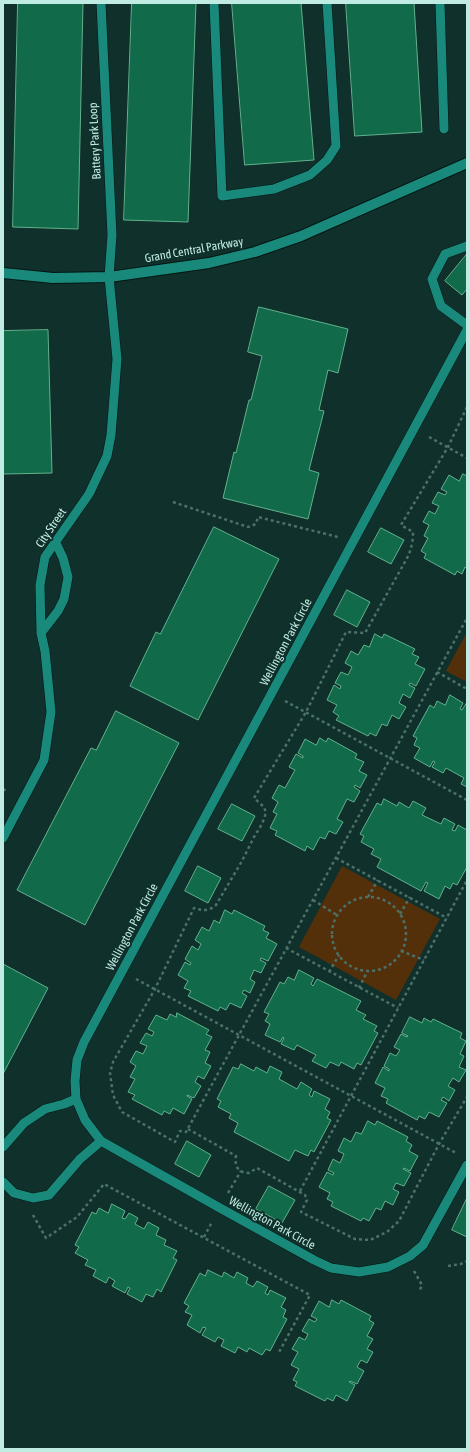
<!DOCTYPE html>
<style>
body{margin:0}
#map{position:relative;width:470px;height:1452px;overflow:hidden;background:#10302b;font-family:"Asap Condensed",sans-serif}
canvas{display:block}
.frame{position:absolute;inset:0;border:4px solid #bfebe3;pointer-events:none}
</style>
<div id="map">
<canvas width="470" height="1452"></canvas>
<div class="frame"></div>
</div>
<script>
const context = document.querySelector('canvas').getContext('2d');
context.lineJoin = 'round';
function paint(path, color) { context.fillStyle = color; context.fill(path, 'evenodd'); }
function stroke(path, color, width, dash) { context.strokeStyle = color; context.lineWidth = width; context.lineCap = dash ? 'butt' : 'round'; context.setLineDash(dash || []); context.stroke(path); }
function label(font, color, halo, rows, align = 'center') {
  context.font = font + ' "Asap Condensed",sans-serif'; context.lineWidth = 4; context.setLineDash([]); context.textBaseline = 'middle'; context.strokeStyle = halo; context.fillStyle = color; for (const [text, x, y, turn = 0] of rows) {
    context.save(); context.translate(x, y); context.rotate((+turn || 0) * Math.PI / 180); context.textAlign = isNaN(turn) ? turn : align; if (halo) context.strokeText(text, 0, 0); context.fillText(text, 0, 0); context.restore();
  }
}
const green = new Path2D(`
 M467 632V682L446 671Z
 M342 866 440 919 396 1000 299 947Z`);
const building = new Path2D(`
 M18 3H83L78 229 13 227Z
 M132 3H196L188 222 124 220Z
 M232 3H301L314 160 245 165Z
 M346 3H414L422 132 355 136Z
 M467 254V289L462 295 445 281Z
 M259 307 348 329 338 373 328 370 319 410 324 411 309 470 319 473 308 519 223 498 234 452 236 453 249 400H251L262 356 248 352Z
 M48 330 52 473 3 474V331Z
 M463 474 467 476V568L465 567 462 574 457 571 455 575 424 558 426 554 421 551 428 538 424 536 429 525 423 522 429 511 435 514 439 506 432 503 438 492 445 495 447 492 441 489 449 475 459 481Z
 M214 527 279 559 198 720 130 686 156 632 160 634Z
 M381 528 404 540 391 564 368 552Z
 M347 590 370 602 357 627 334 615Z
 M375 634 382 638 384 634 415 649 412 654 419 657 415 664 425 669 416 686 410 683 409 685 415 688 410 698 403 694 399 703 406 707 399 719 392 715 387 726 382 724 376 736 370 733 368 736 336 720 339 716 333 712 337 705 327 700 334 685 340 689 341 686 335 683 341 672 348 675 352 667 345 663 351 651 358 655 364 645 369 647Z
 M450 695 463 703 460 709 462 710 467 702V787L461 784 464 778 446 768 443 773 432 767 435 762 433 761 430 767 414 758 420 748 414 745 417 738 413 736 430 705 434 708 437 701 445 705Z
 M116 711 179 743 85 925 17 890 91 748 96 750Z
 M320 738 326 742 328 738 357 754 355 758 364 762 359 771 367 775 360 788 355 785 354 787 360 791 354 802 347 799 337 819 343 822 336 834 329 831 325 839 320 837 313 850 307 846 305 851 275 835 277 831 270 828 277 814 273 812 278 802 272 798 279 785 285 788 295 770 289 767 296 754 303 758V756L298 753 305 739 316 745Z
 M384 799 397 806 399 802 409 808 413 801 426 808 422 815 441 824 444 818 455 824 452 830 455 831 458 825 467 830V867L457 885 453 883 450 889 445 886 439 899 424 891 428 883 426 882 421 891 377 867 381 859 371 854 374 849 361 842 364 836 360 834 377 803 381 805Z
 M232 804 255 816 242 841 218 829Z
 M198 866 221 878 208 903 185 891Z
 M225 910 232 914 234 910 265 926 263 930 269 933 266 938 277 944 268 961 261 958 260 960 266 963 261 973 254 970 250 979 255 982 250 993 244 990 242 993 247 996 241 1008 230 1003 226 1010 220 1007 218 1011 188 996 191 991 184 988 188 981 178 975 185 962 190 965 191 963 185 959 192 946 198 950 201 944 195 940 202 927 209 931 214 920 219 923Z
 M3 964 48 988 3 1074Z
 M299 970 314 978 311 984 313 986 317 979 361 1001 356 1010 366 1015 363 1019 377 1026 374 1031 378 1033 361 1065 357 1063 354 1069 341 1062 339 1066 330 1062 326 1068 312 1061 316 1055 297 1045 294 1050 281 1044 284 1038 283 1037 280 1042 265 1035 270 1024 265 1021 269 1014 264 1012 280 982 284 984 288 977 294 980Z
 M177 1013 209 1030 206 1034 212 1037 205 1050 210 1052 205 1063 211 1066 204 1079 198 1076 195 1082 201 1086 194 1098 187 1095V1096L192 1099 184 1114 173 1108 170 1114 164 1111 162 1115 132 1099 135 1095 128 1092 135 1079 130 1077 136 1066 130 1062 136 1051 143 1054 147 1046 140 1043 146 1033 152 1036 154 1032 148 1029 156 1015 167 1020 170 1014 176 1017Z
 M410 1017 422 1023 424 1018 431 1022 433 1019 462 1033 460 1038 466 1041 460 1054 464 1056 459 1067 466 1070 459 1082 453 1078 448 1086 455 1090 449 1101 443 1097 441 1100 447 1103 439 1117 429 1112 425 1119 419 1116 417 1120 386 1103 388 1099 381 1096 385 1088 375 1083 383 1067 389 1071V1069L384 1066 390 1053 396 1056 400 1050 394 1047 401 1034 407 1037 408 1036 402 1033Z
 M241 1064 254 1071 256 1067 267 1073 270 1066 282 1072 279 1079 297 1089 301 1082 312 1089 309 1095 312 1097 314 1091 330 1099 325 1109 330 1112 327 1118 331 1120 314 1152 311 1150 308 1156 295 1150 289 1161 234 1132 238 1123 229 1118 231 1114 218 1107 221 1101 217 1099 233 1067 238 1069Z
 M368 1121 375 1125 377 1121 408 1137 406 1141 412 1145 409 1151 418 1156 410 1171 404 1168 403 1169 411 1173 404 1186 396 1183 393 1189 399 1192 393 1205 385 1201 381 1210 376 1208 369 1221 363 1218 361 1221 331 1206 333 1202 327 1199 330 1193 319 1187 327 1172 333 1175 334 1173 328 1170 333 1159 340 1163 344 1154 338 1151 344 1138 351 1142 356 1132 361 1134Z
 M187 1141 211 1155 199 1177 175 1164Z
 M269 1186 295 1200 282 1223 256 1209Z
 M467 1198V1237L452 1230Z
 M112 1204 125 1211 122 1218 125 1219 129 1213 138 1218 135 1224 144 1229 148 1222 159 1228 156 1235 166 1240 164 1245 177 1251 173 1258 177 1260 161 1292 157 1289 153 1297 146 1294 142 1302 127 1294 130 1288 128 1287 125 1293 112 1286 115 1281 109 1277 106 1283 93 1276 96 1270 85 1265 88 1260 75 1253 79 1247 75 1245 92 1212 96 1214 99 1208 108 1213Z
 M208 1270 222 1277 224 1272 234 1278 237 1272 248 1278 246 1283 253 1287 257 1281 268 1287 265 1293 268 1295 270 1290 286 1298 281 1307 286 1310 283 1317 287 1319 270 1351 266 1349 262 1355 249 1348 247 1352 238 1347 235 1353 221 1346 224 1340 218 1337 215 1342 202 1335 206 1328 203 1327 200 1333 187 1325 192 1315 185 1312 189 1306 184 1303 200 1273 205 1276Z
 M332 1300 339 1304 341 1300 371 1316 369 1320 374 1323 367 1336 373 1339 367 1349 373 1352 367 1363 361 1360 357 1367 364 1371 357 1384 350 1381 349 1382 355 1385 347 1401 336 1395 333 1401 327 1398 325 1401 295 1386 297 1382 293 1380 299 1369 291 1365 298 1352 292 1349 299 1337 305 1340 308 1334 302 1331 309 1319 315 1322 317 1319 311 1316 319 1301 329 1307Z`);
const path = new Path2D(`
 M467 407 448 447 401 525 413 532C413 542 411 551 406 560L365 633 346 632 306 712 254 798 264 807 266 813 262 824 254 837 242 861 216 905C209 911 203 911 194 908L155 989 113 1062 110 1073 113 1095 122 1112 175 1142 180 1131 186 1132 467 618
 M429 437 467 458
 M173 502 248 527 256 524 258 517 338 537
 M437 672 467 689
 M285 701 467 800
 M3 789 8 792
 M336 858 447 918
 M368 897 378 880
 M332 934a37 37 0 1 1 74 0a37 37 0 1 1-74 0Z
 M313 900 337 915
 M400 914 410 897
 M286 948 398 1008
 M401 951 424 960
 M329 972 339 955
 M136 979 456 1153
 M359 988 368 970
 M188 1129 236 1156C234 1167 239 1173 249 1173L257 1168 305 1195 307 1200 301 1212 355 1239 370 1240 387 1232 399 1221 439 1144 467 1097
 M300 1191 467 880
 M228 1193 241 1171
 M33 1215 46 1238 77 1217 104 1184 310 1295 278 1354
 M204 1237 212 1222
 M448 1266 461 1264 467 1261
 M414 1271 422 1285 419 1292`);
const service = new Path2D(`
 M214 3 222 196 274 189 310 175 327 160 336 146 327 3
 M440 3 444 129
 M467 246 445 254 432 279 441 306 467 325
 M467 330 84 1042 77 1060 75 1081 76 1099 85 1120 101 1141 220 1208 314 1260 331 1268 359 1272 388 1267 410 1256 423 1245 467 1165
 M41 633 58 611 64 599 68 577 63 558 55 541
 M3 838 44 760 51 712 45 651 41 633 40 585 45 557 89 494 107 456 111 435 117 359 109 277 112 235 101 3
 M3 1147 24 1123 45 1109 64 1104 76 1099
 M3 1182 14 1193 33 1198 49 1195 80 1159 101 1141`);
const minor = new Path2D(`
 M3 273 53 278 109 277 209 263 255 252 301 236 467 163`);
const streetNames = [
 ["Battery Park Loop",95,141,-93],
 ["Grand Central Parkway",194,250,-10],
 ["City Street",51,528,-56],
 ["Wellington Park Circle",286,642,-62],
 ["Wellington Park Circle",132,927,-62],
 ["Wellington Park Circle",272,1223,29]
];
paint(green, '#54300a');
paint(building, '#116a4a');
stroke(building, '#62b18d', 1);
stroke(service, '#001714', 10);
stroke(minor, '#001714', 12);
stroke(path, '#4c706a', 2.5, [3, 3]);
stroke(service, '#19897b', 9);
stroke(minor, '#19897b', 10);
label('12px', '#bfebe3', '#10302b', streetNames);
</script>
